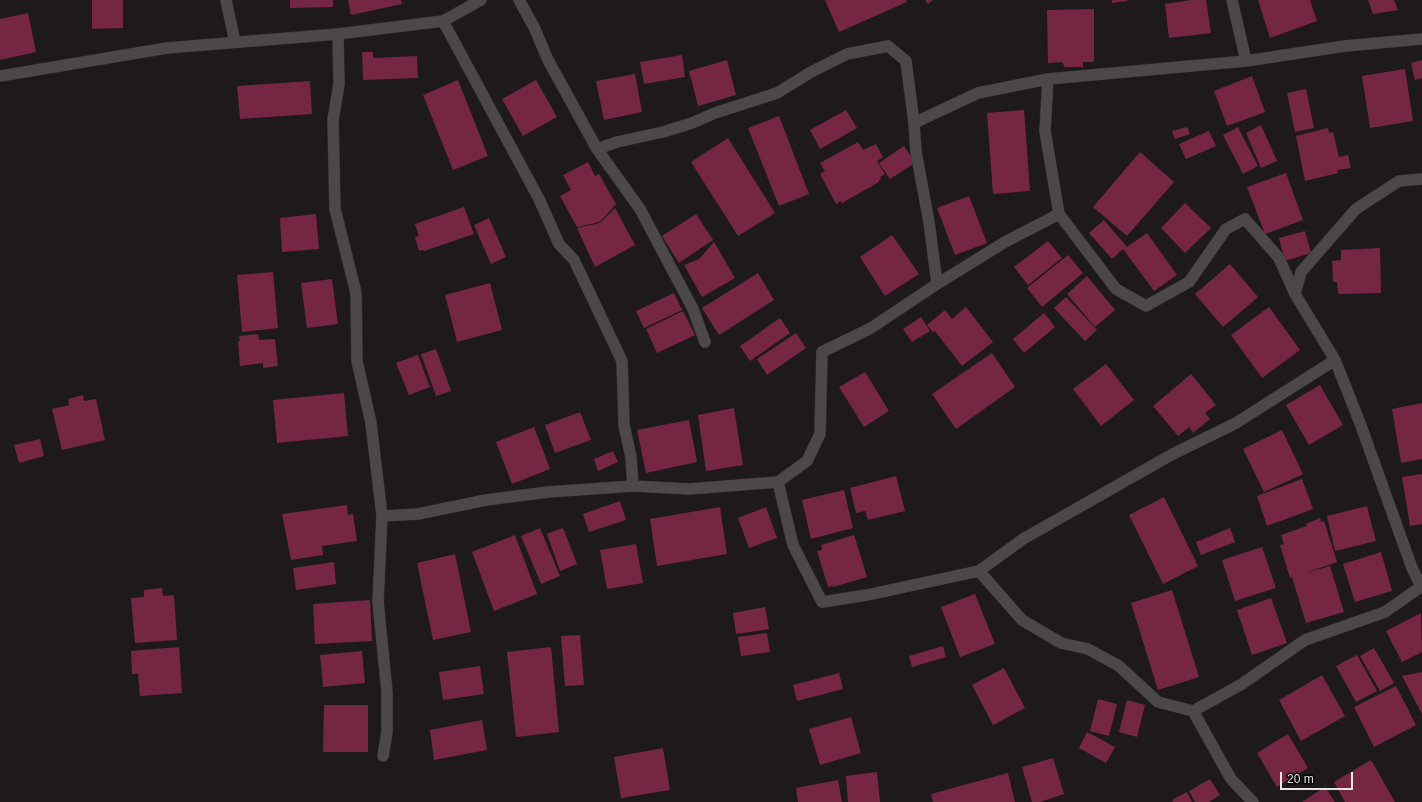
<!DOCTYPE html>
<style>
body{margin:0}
#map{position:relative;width:1422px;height:802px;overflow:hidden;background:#1e1a1b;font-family:Helvetica,sans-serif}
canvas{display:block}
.scale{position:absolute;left:1280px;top:772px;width:73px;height:18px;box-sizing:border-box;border:2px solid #e6e4e4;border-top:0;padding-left:5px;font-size:12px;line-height:14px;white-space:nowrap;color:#e6e4e4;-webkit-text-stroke:3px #070606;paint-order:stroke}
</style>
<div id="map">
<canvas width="1422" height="802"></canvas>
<div class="scale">20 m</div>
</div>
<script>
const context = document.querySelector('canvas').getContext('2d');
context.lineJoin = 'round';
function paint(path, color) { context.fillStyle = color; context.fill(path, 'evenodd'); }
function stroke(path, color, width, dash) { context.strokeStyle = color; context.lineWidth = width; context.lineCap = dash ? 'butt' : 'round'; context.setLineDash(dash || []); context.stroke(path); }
const building = new Path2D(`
 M92 0H123V28L92 29Z
 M290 0H333V7L290 8Z
 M348 0H401L402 4 351 15Z
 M825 0H906L907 2 839 32Z
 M925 0H933L928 4Z
 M1112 0H1127V1L1112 3Z
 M1191 0H1206L1211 33 1169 38 1165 4Z
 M1258 0H1310L1317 21 1270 38Z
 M1368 0H1394L1398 10 1373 14Z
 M1094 9V62H1083V67H1064L1063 62 1048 63 1047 10Z
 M28 13 36 52 0 60V19Z
 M362 52H373V58L417 56 418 78 363 80Z
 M682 55 685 77 644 84 640 62Z
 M727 60 736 95 698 106 689 71Z
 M1422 60V78L1415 80 1411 63Z
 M1405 69 1413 121 1370 128 1362 76Z
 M635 74 642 112 604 120 596 81Z
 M1252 76 1265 112 1227 126 1214 91Z
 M458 80 488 156 453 170 423 95Z
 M536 80 557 117 523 136 502 99Z
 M310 81 312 114 240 119 237 86Z
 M1306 89 1314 128 1295 132 1287 93Z
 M846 110 857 128 820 149 810 130Z
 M1024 110 1030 191 993 194 987 113Z
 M779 116 809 194 779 206 748 128Z
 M1261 125 1277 161 1261 168 1246 133Z
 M1187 127 1190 134 1175 139 1172 131Z
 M1238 127 1258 166 1243 174 1223 135Z
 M1328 128 1329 133 1333 132 1339 157 1348 155 1351 168 1337 170 1338 173 1305 181 1296 136Z
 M1209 131 1216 146 1186 159 1179 144Z
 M728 138 775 213 738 236 691 162Z
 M858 142 863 150 876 144 883 157 877 161 885 174 880 177 881 179 879 180V182L842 203 841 201 836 204 820 174 825 171 820 163Z
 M904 146 915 163 890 179 879 163Z
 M1140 152 1174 182 1127 236 1093 207Z
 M588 162 595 176 599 174 616 204 600 222 577 227 560 196 571 190 563 175Z
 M1286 173 1303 220 1265 234 1247 187Z
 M969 196 987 243 955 255 937 208Z
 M1185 203 1211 228 1185 253 1161 228Z
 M464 207 474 234 424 251 423 250 419 251 415 237 419 236 415 224Z
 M615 208 635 245 595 267 577 228 600 223Z
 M316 214 319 249 282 252 280 218Z
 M696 214 713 240 679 263 662 236Z
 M489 218 506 257 491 264 474 225Z
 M1104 220 1127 247 1147 233 1177 275 1154 291 1123 249 1112 259 1089 233Z
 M1305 231 1311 253 1285 261 1279 238Z
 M892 235 919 274 885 296 860 257Z
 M1048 241 1062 258 1028 285 1014 267Z
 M714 242 735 278 702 297 684 265 699 259Z
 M1380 248 1381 293 1338 294 1337 282H1333L1332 261 1341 260V250Z
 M1068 255 1083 273 1042 307 1027 288Z
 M1230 264 1258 297 1223 327 1195 294Z
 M273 272 278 328 242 332 237 275Z
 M758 273 774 300 719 335 702 308Z
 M1087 276 1115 310 1095 327 1067 294Z
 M332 279 338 324 307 328 301 283Z
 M490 283 502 330 457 342 445 295Z
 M674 293 682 310 644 328 636 311Z
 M1066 297 1097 330 1085 341 1054 308Z
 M966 307 993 342 962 366 935 331 933 332 927 325 945 310 952 319Z
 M1269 307 1300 350 1262 378 1231 335Z
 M683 311 695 335 657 353 646 329Z
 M1044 313 1055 327 1024 353 1013 339Z
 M921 317 930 331 912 342 903 329Z
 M780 318 790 333 750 361 740 346Z
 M796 333 806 348 767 375 757 359Z
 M258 334 259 340 275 339 278 366 263 368V363L240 366 238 341H240L239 336Z
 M436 349 451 391 436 396 421 354Z
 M992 353 1015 387 956 429 932 394Z
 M418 355 430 387 409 395 396 363Z
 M1106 364 1134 400 1101 426 1073 389Z
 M865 372 889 411 864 427 839 387Z
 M1191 374 1216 405 1205 413 1210 419 1193 433 1189 427 1178 436 1153 406Z
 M1320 385 1343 425 1309 445 1286 405Z
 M344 393 348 436 277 443 273 400Z
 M83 395 84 401 96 399 105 440 62 450 52 409 69 405 68 399Z
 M1422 403V459L1401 463 1392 409Z
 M734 408 743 465 706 471 698 415Z
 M580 412 591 440 555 453 545 425Z
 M689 420 697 462 646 473 637 430Z
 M534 427 550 469 512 484 496 442Z
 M1282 430 1303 474 1264 492 1243 449Z
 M40 439 44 456 19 463 14 445Z
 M613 451 618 462 598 471 594 459Z
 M1422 474V524L1410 526 1402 477Z
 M896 476 905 511 868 520 865 511 856 513 850 488Z
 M1302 479 1313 509 1267 526 1257 496Z
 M844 490 853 528 811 539 802 500Z
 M1164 497 1198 566 1163 584 1129 515Z
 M620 501 626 520 589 532 583 514Z
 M347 505 348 515 353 514 357 541 322 546 323 555 291 560 282 514Z
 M1367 506 1376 541 1335 551 1327 516Z
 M720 507 727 554 657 566 650 519Z
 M766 507 777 538 749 548 738 518Z
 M1320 518 1321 522 1324 521 1337 562 1305 573 1330 566 1344 612 1306 623 1292 577 1290 578 1280 545 1284 544 1281 535 1307 526 1306 524Z
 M540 528 560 576 541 584 521 536Z
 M563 528 577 564 560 571 547 534Z
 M1230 528 1235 542 1201 555 1196 542Z
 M515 535 537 594 494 611 472 552Z
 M854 535 867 577 833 587V586L828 587 817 551 822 550 821 545Z
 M636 544 643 583 607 589 600 550Z
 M1262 547 1276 588 1235 601 1222 560Z
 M1381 552 1392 591 1355 602 1343 564Z
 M455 554 471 632 433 640 417 563Z
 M334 562 336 584 296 590 293 568Z
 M162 588 163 596 174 595 177 640 135 643 131 598 144 597V590Z
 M1172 590 1199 677 1158 690 1131 603Z
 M975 594 995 644 960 657 941 607Z
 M1271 598 1287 643 1252 655 1237 610Z
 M370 600 372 641 315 644 313 604Z
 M765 607 769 629 736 634 733 613Z
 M1421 613 1422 652 1402 662 1386 631Z
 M767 633 770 652 741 656 738 637Z
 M580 635 584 685 565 686 561 636Z
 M943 646 946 657 912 667 909 656Z
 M179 647 182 693 140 696 138 674H132L131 651Z
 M551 647 559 732 516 737 507 652Z
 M1374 648 1394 683 1380 691 1360 656Z
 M362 651 365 683 323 687 320 655Z
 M1357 655 1377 691 1356 702 1336 666Z
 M480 666 484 694 443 700 439 672Z
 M1004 668 1025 708 993 725 972 685Z
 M1422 672V714L1402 676Z
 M839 673 843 689 797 701 793 685Z
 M1322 675 1345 716 1301 741 1279 700Z
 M1396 686 1416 725 1374 747 1354 707Z
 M1098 699 1117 704 1109 736 1090 731Z
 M1127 700 1145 705 1137 737 1119 732Z
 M324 705H368V752H323Z
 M851 717 861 753 820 765 809 729Z
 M482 720 487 750 434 760 430 730Z
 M1087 732 1115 747 1106 763 1079 748Z
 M1288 734 1308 768 1277 787 1257 753Z
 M663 748 670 790 621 798 614 757Z
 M1053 758 1064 794 1040 802H1032L1022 767Z
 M1371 760 1395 802H1345L1334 782Z
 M877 772 880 802H848L846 776Z
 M1008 773 1015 802H933L931 794Z
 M1210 779 1220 795 1209 802H1195L1189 791Z
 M838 780 842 802H798L796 788Z
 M1325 787 1335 802H1302Z
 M1187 792 1192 802H1173L1172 800Z`);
const minor = new Path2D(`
 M226 0 235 42
 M519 0 534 27 548 60 597 149 640 209 693 309 705 342
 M1232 0 1246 61
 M443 21 539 199 559 244 574 260 622 361 624 425 631 457 633 486 689 489 778 482 807 461 820 434 822 352 871 328 937 284 929 222 916 152 914 123
 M338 34 339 84 333 120 335 209 356 293 357 361 371 423 382 516 378 602 387 692V732L383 756
 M0 76 167 48 338 34 443 21 481 0
 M1048 79 1045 131 1059 214
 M597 149 617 142 663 132 692 123 715 113 777 93 811 72 847 54 888 46 906 61 914 123 978 93 1048 79 1246 61 1345 46 1422 39
 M937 284 1005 242 1059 214 1116 289 1146 306 1189 282 1226 229 1245 219 1279 258 1295 294 1335 360 1360 423 1412 568 1421 586
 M1295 294 1301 272 1356 209 1399 181 1422 179
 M1335 360 1236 423 1171 455 1023 539 979 571 1022 620 1061 643 1088 649 1119 666 1158 702 1193 711 1242 684 1305 640 1385 612 1422 586
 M778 482 793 545 822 602 867 595 979 571
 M382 516 418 514 486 500 548 492 633 486
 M1193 711 1231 779 1253 802`);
paint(building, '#752643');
stroke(minor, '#393637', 12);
stroke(minor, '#4c4849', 11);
</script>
